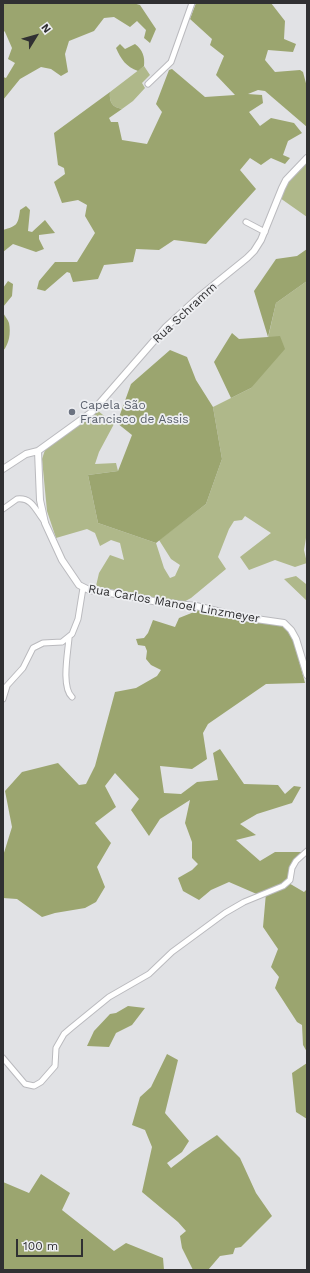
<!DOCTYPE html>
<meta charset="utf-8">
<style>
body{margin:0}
#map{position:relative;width:310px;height:1273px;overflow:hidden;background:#e1e2e5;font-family:"Work Sans",sans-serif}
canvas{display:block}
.frame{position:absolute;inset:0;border:4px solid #303032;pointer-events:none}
.north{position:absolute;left:16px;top:16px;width:40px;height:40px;-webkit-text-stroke:3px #eeeff2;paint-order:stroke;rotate:53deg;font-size:11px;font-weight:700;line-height:16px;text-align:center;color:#303032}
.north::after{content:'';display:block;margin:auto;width:14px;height:18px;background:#303032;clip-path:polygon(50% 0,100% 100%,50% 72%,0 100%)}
.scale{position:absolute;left:16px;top:1239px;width:67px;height:18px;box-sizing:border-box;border:2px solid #303032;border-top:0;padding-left:5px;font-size:12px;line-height:14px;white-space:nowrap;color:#303032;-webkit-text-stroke:3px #eeeff2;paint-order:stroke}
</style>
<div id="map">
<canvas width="310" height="1273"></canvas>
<div class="frame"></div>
<div class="north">N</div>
<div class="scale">100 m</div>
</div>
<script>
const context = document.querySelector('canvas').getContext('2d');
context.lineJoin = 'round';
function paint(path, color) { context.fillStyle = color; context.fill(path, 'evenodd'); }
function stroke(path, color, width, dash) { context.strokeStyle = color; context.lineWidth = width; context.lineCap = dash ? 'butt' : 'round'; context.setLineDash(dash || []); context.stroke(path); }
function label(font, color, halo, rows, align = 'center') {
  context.font = font + ' "Work Sans",sans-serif'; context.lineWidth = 3.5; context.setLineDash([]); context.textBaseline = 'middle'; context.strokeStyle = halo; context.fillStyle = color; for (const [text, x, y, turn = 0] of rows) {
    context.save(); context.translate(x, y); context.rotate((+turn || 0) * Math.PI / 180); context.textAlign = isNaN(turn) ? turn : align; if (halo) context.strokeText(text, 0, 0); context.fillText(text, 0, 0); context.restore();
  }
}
const green = new Path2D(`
 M144 66 150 75 142 83 145 88 133 101 122 109C112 107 109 102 110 92Z
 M307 161V217L280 198 288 181Z
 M307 281V539L306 538 304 550 307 563 295 567 275 560 249 570 240 557 271 533 245 516 242 520 234 521 229 529 218 557 226 569 191 598 180 604 96 586 99 573 110 555 124 560 120 543 111 540 100 546 95 533 87 529 56 538 47 511 42 459 45 450 97 410 114 424 99 452 95 464 116 463 118 471 88 475 98 523 156 543 164 568 170 578 175 576 180 565 171 559 159 540 206 504 222 459 213 407 251 388 268 338 276 303Z
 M296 576 306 584H307V601L284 579Z`);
const forest = new Path2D(`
 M3 3H133L140 5 156 29 150 43 144 38 146 30 137 21 130 27 114 17 104 18 94 31 69 41 65 54 68 72 61 76 51 69 41 67 20 79 3 100V77L6 78 15 63 8 59 12 48 5 32 3 30Z
 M196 3H271L285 21 284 39 296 44 293 52 268 50 265 60 275 72 300 70 303 72 307 87V127L265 91 258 90 248 94 262 95 263 103 249 112 260 126 271 118 294 123 302 133 288 141 283 155 290 158 285 164 271 158 261 165 250 158 240 170 256 189 206 244 174 240 159 250 136 249 133 262 104 265 98 279 73 282 70 273 67 272 45 291 37 289 39 281 55 262H77L95 233 85 216 87 205 78 200 62 203 54 182 65 174 64 168 58 165 54 133 110 92C109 102 112 107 122 109L109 118 111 122H118L122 140 147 144 162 112 156 104 169 70 172 69 205 97 235 95 216 75 224 56 210 45 212 39 190 19Z
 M120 44 125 49 135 44C143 50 145 57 144 66L138 71C126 67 121 59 116 48Z
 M26 206 30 210 28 231 32 232 45 220 55 233 39 235V239L44 249 36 252 13 244 3 252V230C17 226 18 225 20 210Z
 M307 249V281L276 303 268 337 280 336 285 349 251 388 231 398 214 362 232 333 239 339 268 337 254 291 276 259 297 256Z
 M8 281 13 284 12 296 3 307V288Z
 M3 312C4 316 8 319 9 323 11 333 9 344 3 351Z
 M170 350 187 357 196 380 213 407 222 459 206 504 156 543 98 523 88 475 118 471 132 435 117 423 131 384Z
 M196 607 283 624 292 634 305 683 266 684 208 724 203 733 207 759 192 769 160 766 164 793 181 794 197 782 218 780 213 753 220 749 244 784 278 785 285 794 294 786 301 787 292 803 257 814 240 824 256 835 236 840 260 861 275 852H306L296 861 287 882 304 892 307 889V1052L303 1045 302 1025 297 1022 275 988 279 977 271 967 278 949 263 927 266 893 259 895 229 882 211 890 199 900 183 891 178 878 192 870 198 864 192 858V842L185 823 190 800 160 819 149 836 131 810 139 799 115 773 105 786 116 807 95 823 111 843 97 867 105 887 96 902 85 908 55 913 42 917 17 899 3 898V856L12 827 5 791 22 772 58 763 79 785 86 784 95 766 115 692 136 688 157 676 161 670 151 665 146 659 147 651 145 646 138 645 136 639 144 638 148 633 153 620 175 627 179 618 194 612Z
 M128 1006 145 1008 132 1025 116 1033 109 1047 87 1046 94 1031 110 1014 116 1013Z
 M167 1054 178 1060 165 1113 189 1141 182 1152 167 1163 171 1168 193 1151 217 1135 240 1158 256 1193 272 1216 241 1247 235 1248 233 1254 220 1256 208 1270H193L182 1248 180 1236 186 1231 178 1222 142 1192 152 1147 145 1130 132 1125 140 1097 151 1087Z
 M307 1063V1119L296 1112 292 1073Z
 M41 1174 70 1193 62 1210 114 1251 126 1243 163 1258 164 1270H3V1182L29 1193Z`);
const minor = new Path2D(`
 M148 84 171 62 192 3
 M246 222 265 232
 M3 509 17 499C33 497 36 512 45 522
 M69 638C68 652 61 687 72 697
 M3 690 23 668 33 648 43 643 62 642 72 634 78 619 83 588
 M3 699 7 686
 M3 1058 25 1084 34 1086 41 1082 55 1066 56 1048 64 1034 71 1028 109 997 149 974 172 952 225 913 244 902 283 886 290 880 292 868 296 861 307 851`);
const tertiary = new Path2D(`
 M38 451 40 500 45 523 62 560 79 585 89 590 129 596 158 602 196 606 242 617 284 623 291 630 296 639 307 675
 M3 469 26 454 38 451 92 412 166 327 200 296 247 258 254 251 261 240 282 188 286 180 307 158`);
const markers = [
 [72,412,4,"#6b7280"]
];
const streetNames = [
 ["Rua Schramm",185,313,-43],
 ["Rua Carlos Manoel Linzmeyer",174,604,10]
];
const worshipNames = [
 ["Capela São",80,405],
 ["Francisco de Assis",80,419]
];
paint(green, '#afb88a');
paint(forest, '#9ba56f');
stroke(minor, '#bababe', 7);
stroke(tertiary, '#bababe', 8);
stroke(minor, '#fff', 5);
stroke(tertiary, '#fff', 6);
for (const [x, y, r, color] of markers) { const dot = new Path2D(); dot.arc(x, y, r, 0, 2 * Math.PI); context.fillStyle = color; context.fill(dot); stroke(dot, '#eeeff2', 1.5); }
label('12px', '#303032', '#eeeff2', streetNames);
label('12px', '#5b616d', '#eeeff2', worshipNames, 'left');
</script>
